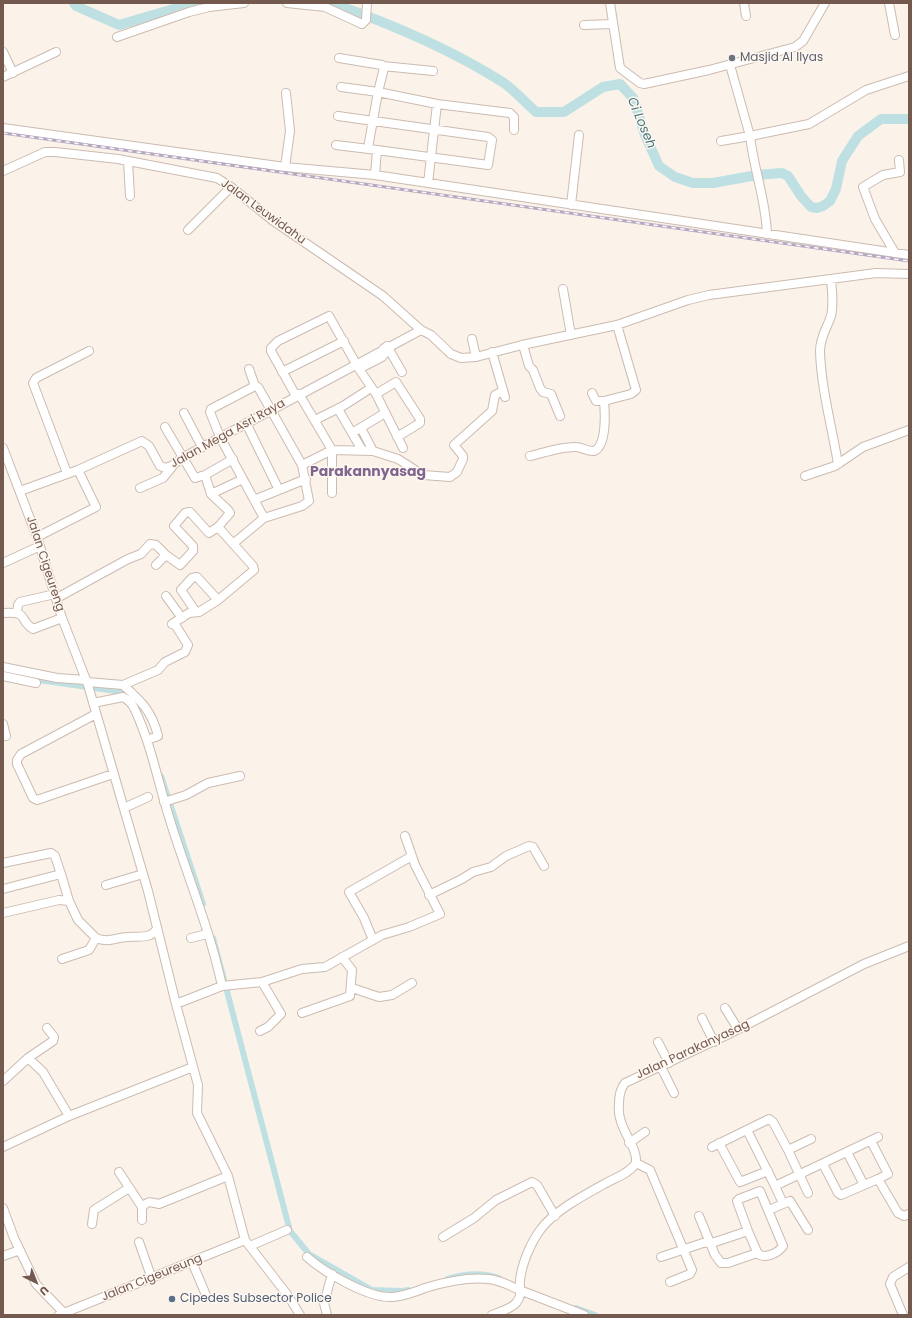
<!DOCTYPE html>
<style>
body{margin:0}
#map{position:relative;width:912px;height:1318px;overflow:hidden;background:#fbf3ea;font-family:Poppins,sans-serif}
canvas{display:block}
.frame{position:absolute;inset:0;border:4px solid #74594f;pointer-events:none}
.north{position:absolute;left:16px;top:1262px;width:40px;height:40px;-webkit-text-stroke:3px #fef7f0;paint-order:stroke;rotate:137deg;font-size:11px;font-weight:700;line-height:16px;text-align:center;color:#74594f}
.north::after{content:'';display:block;margin:auto;width:14px;height:18px;background:#74594f;clip-path:polygon(50% 0,100% 100%,50% 72%,0 100%)}
</style>
<div id="map">
<canvas width="912" height="1318"></canvas>
<div class="frame"></div>
<div class="north">U</div>
</div>
<script>
const context = document.querySelector('canvas').getContext('2d');
context.lineJoin = 'round';
function stroke(path, color, width, dash) { context.strokeStyle = color; context.lineWidth = width; context.lineCap = dash ? 'butt' : 'round'; context.setLineDash(dash || []); context.stroke(path); }
function label(font, color, halo, rows, align = 'center') {
  context.font = font + ' Poppins,sans-serif'; context.lineWidth = 3; context.setLineDash([]); context.textBaseline = 'middle'; context.strokeStyle = halo; context.fillStyle = color; for (const [text, x, y, turn = 0] of rows) {
    context.save(); context.translate(x, y); context.rotate((+turn || 0) * Math.PI / 180); context.textAlign = isNaN(turn) ? turn : align; if (halo) context.strokeText(text, 0, 0); context.fillText(text, 0, 0); context.restore();
  }
}
const canal = new Path2D(`
 M4 671 39 680 129 693 131 697
 M161 776 203 904
 M213 938 290 1231 309 1254 372 1290 402 1291 409 1290
 M447 1279C463 1274 482 1272 499 1278
 M576 1308 595 1315`);
const river = new Path2D(`
 M74 3 76 6 119 25 194 3
 M331 3C389 23 452 50 504 83 515 91 525 102 536 112H564L603 87 620 84 633 98 645 135 659 166 675 177 693 183H713L757 175 782 173 788 176 801 196 811 207 817 208 823 206 830 201 836 189 842 161 858 136 881 119H909`);
const minor = new Path2D(`
 M287 3 325 7 362 24 366 20 367 3
 M610 3 620 68 640 83 644 84 709 70 795 47 803 41 825 3
 M744 3 746 16
 M889 3 895 35
 M584 25 613 24
 M117 37 189 12 209 7 244 3
 M3 52 13 73
 M339 58 382 65 384 68 378 92 437 104 510 113 514 117V130
 M730 65 750 136 809 124 866 90 909 76
 M383 66 433 71
 M3 77 56 52
 M341 87 378 92 368 148
 M286 93 290 131 285 167 375 175 909 255
 M338 116 488 137 492 140 488 165 377 150
 M3 128 285 167
 M721 141 750 136C754 171 766 200 767 234
 M336 145 377 150 375 175
 M128 161 130 196
 M3 171 45 152H55L118 159 217 178 231 187 272 220 383 296 421 330 431 335 451 354 461 358 476 357 522 345 617 325 688 300 709 295 876 273 909 274
 M428 183 437 104
 M571 205 579 135
 M188 230 231 187
 M895 253 875 219 863 187 883 175 900 172 899 160
 M831 279C832 291 834 304 831 316 827 328 820 337 820 351 821 388 832 427 838 464
 M563 289 571 335
 M472 339 476 357
 M523 345 529 366 533 370 540 388 543 392 551 394 560 416
 M387 346 402 372
 M492 352 505 397
 M249 369 255 386
 M359 369 382 357 386 352 384 348
 M282 372 344 341
 M592 393 596 401H604
 M299 394 332 450V493
 M376 394 403 448
 M296 396 271 351V348L278 341 329 316 359 369 376 394 396 382 420 419V423L397 437
 M338 409 362 450
 M184 413 202 447
 M315 420 343 406 371 388
 M246 423 279 490
 M165 427 195 478 205 475 233 459
 M361 428 373 451
 M352 433 385 413
 M3 448 37 537 62 618 88 685 122 802 148 891 176 1004 198 1085 197 1113 228 1176 245 1240 289 1297 300 1315
 M530 456C543 453 563 446 576 447 582 447 588 452 594 451 607 446 605 412 604 401L631 394 636 390 617 325
 M302 465 332 450 373 451 398 459 423 475 450 477 457 472 463 459V456L454 445 492 411 495 395 503 391
 M67 473 33 383 36 378 89 351
 M205 475 211 494 243 479
 M805 476 835 466 863 447 909 430
 M140 488 163 478 172 467
 M20 491 78 470 142 441 149 446 160 466C169 471 175 463 182 458L421 330
 M254 500 306 479
 M37 537 96 507 78 470
 M234 543 264 518 302 506 309 501 302 465 258 387 255 386 211 409 210 412 220 437 264 518
 M3 563 40 546
 M156 565 166 555 180 565 193 551V546L174 526 185 513 190 512 209 533 218 527 230 513 228 510 211 494
 M166 596 182 618
 M57 598 128 559 141 554 150 544 156 545 166 555
 M196 612 181 590 192 578 197 577 218 600
 M3 613C30 611 18 620 33 629L62 618
 M17 613 18 605 20 602 55 594
 M172 624 189 613 199 612 218 600 254 570 253 566 218 527
 M3 667 57 678 86 680
 M3 676 36 683
 M87 682 123 685 158 670 165 662 185 652 188 645 174 623
 M123 685C141 701 152 711 158 736L147 740
 M93 703 123 697C129 700 132 703 135 710 151 744 158 782 169 817 186 873 210 929 222 986
 M96 714 21 754 17 760V764L33 798 37 800 113 774
 M3 724 6 736
 M164 802 186 795 208 783 240 776
 M124 808 148 797
 M3 863 51 853 55 856 61 874 3 889
 M61 874 69 901
 M106 885 143 874
 M429 895 462 879 473 872 491 867 506 856 529 846 533 847 544 866
 M3 913 59 900 69 901 78 920 96 938
 M191 938 207 934
 M373 940 364 918 349 892 412 856
 M62 959 89 950 96 938C108 943 115 938 127 937 135 936 143 938 150 935 153 934 155 931 157 929
 M352 988 379 997 392 995 412 983
 M176 1004 222 986 262 982 302 969 325 967 382 935 409 927 440 914 415 865 405 836
 M725 1008 738 1029
 M302 1013 350 996 352 970 342 957
 M702 1018 714 1042
 M260 1031 268 1027 281 1014 262 982
 M658 1042 669 1063
 M28 1058 43 1072 69 1116
 M661 1067 674 1093
 M3 1081 28 1058 53 1041 54 1037 47 1028
 M747 1130 775 1186
 M871 1141 888 1174 878 1179 898 1213 904 1216 909 1214
 M629 1143 645 1132
 M719 1143 740 1182 768 1171
 M3 1147 69 1116 193 1067
 M712 1147 769 1119 773 1122 788 1150
 M847 1152 864 1185
 M636 1163 650 1170 692 1270 690 1274 670 1282
 M823 1164 838 1193 841 1195 878 1179
 M119 1172 142 1207
 M808 1193 788 1150 811 1139
 M781 1199 775 1186 878 1137
 M3 1208 14 1238 36 1284 64 1313
 M769 1210 790 1201 808 1230
 M699 1216 715 1255 721 1263H728L757 1253
 M142 1220V1207C149 1200 150 1202 159 1204L228 1176
 M92 1224 94 1210 129 1188
 M443 1237 474 1218 496 1200 532 1182 537 1185 555 1216
 M139 1242 152 1279
 M250 1246 287 1230
 M3 1256 20 1250
 M307 1257C324 1272 369 1299 393 1297 404 1296 415 1292 425 1288 445 1282 467 1277 488 1279 501 1280 510 1286 522 1291 543 1299 564 1307 584 1315
 M661 1257 703 1243 715 1242 748 1231 737 1201 739 1199 760 1191 783 1246C778 1253 766 1259 758 1254L748 1231
 M192 1262 206 1295
 M59 1315 245 1240
 M327 1315 324 1303 332 1274
 M492 1315C499 1312 511 1309 516 1303 523 1295 519 1289 520 1280 522 1263 531 1242 541 1229 554 1211 586 1194 606 1183 615 1178 630 1173 636 1163 638 1145 616 1128 619 1104 619 1096 620 1089 625 1083L727 1035 864 964 909 946
 M903 1315 890 1284 893 1277 909 1267`);
const rail = new Path2D(`
 M3 133 909 261`);
const markers = [
 [732,58,4,"#6b7280"],
 [172,1299,4,"#5c6f8a"]
];
const worshipNames = [
 ["Masjid Al Ilyas",740,58]
];
const streetNames = [
 ["Jalan Leuwidahu",263,212,36],
 ["Jalan Mega Asri Raya",228,434,-29],
 ["Jalan Cigeureng",45,564,72],
 ["Jalan Parakanyasag",693,1050,-25],
 ["Jalan Cigeureung",152,1278,-22]
];
const serviceNames = [
 ["Cipedes Subsector Police",180,1299]
];
const waterNames = [
 ["Ci Loseh",641,123,67]
];
const quarterNames = [
 ["Parakannyasag",368,472]
];
stroke(canal, '#bfe0e3', 6);
stroke(river, '#bfe0e3', 10);
stroke(minor, '#ccbbb0', 10);
stroke(minor, '#fff', 8);
stroke(rail, '#b5a8c4', 3);
stroke(rail, '#fef7f0', 1.5, [4.5]);
for (const [x, y, r, color] of markers) { const dot = new Path2D(); dot.arc(x, y, r, 0, 2 * Math.PI); context.fillStyle = color; context.fill(dot); stroke(dot, '#fef7f0', 1.5); }
label('12px', '#5b616d', '#fef7f0', worshipNames, 'left');
label('12px', '#74594f', '#fef7f0', streetNames);
label('12px', '#4e5e75', '#fef7f0', serviceNames, 'left');
label('italic 13px', '#47787e', '#fef7f0', waterNames);
label('bold 14px', '#7f668f', '#fef7f0', quarterNames);
</script>
